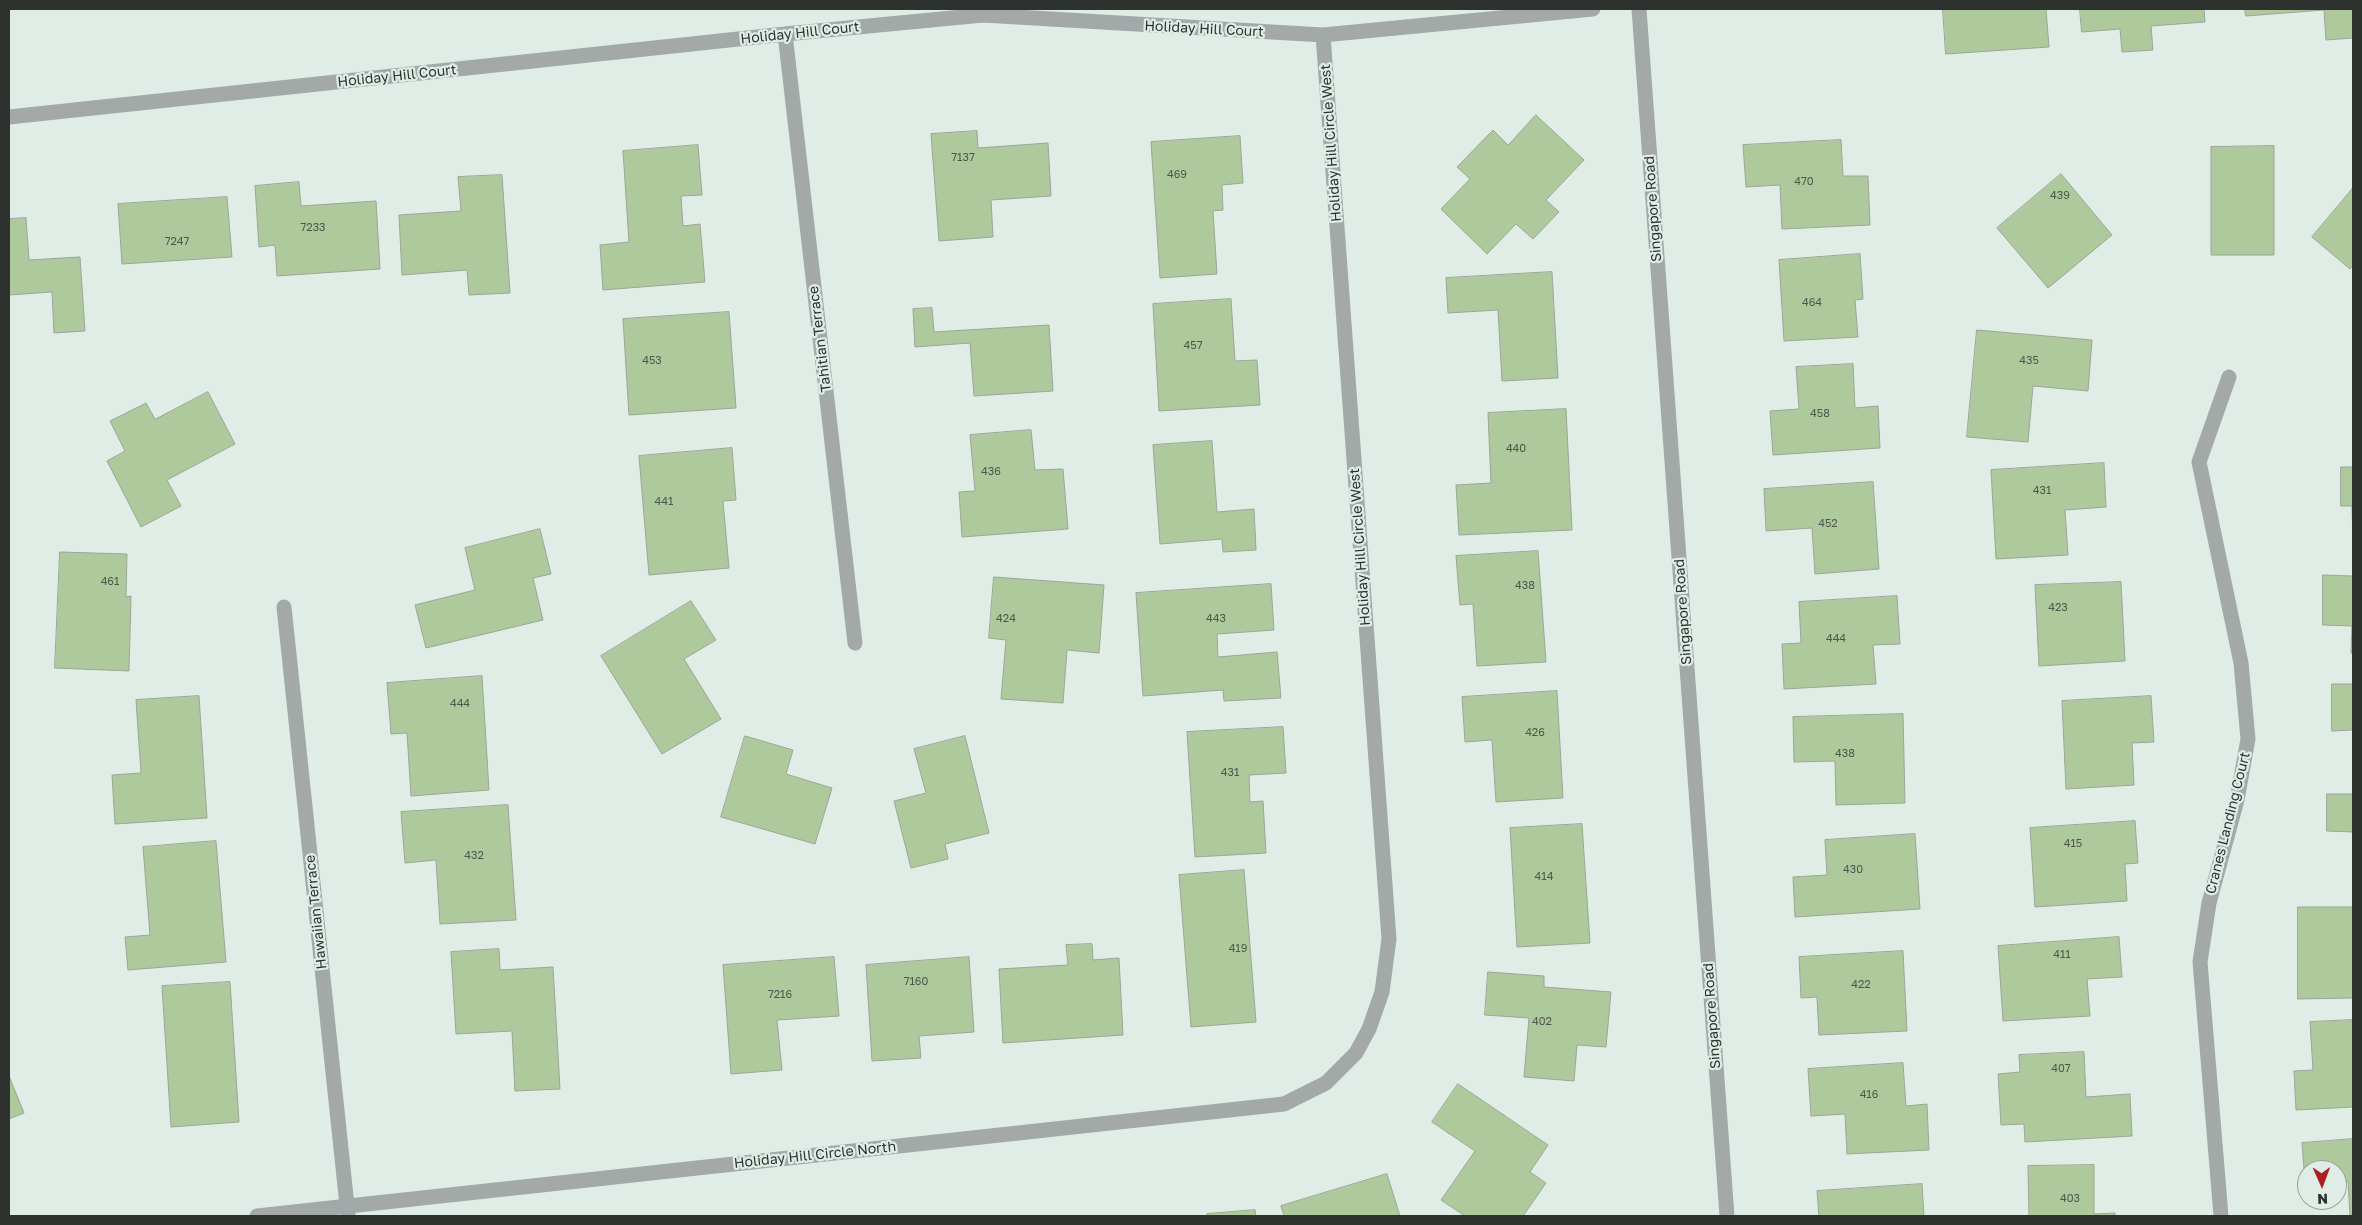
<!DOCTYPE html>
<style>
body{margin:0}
#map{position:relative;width:2362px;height:1225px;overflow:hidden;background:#e0ede6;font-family:"Golos Text",sans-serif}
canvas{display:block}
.frame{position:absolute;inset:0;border:10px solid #2d322f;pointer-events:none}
.north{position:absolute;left:2297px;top:1160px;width:50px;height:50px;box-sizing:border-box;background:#e0ede6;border:1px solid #98a29d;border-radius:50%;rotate:178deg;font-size:14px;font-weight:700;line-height:20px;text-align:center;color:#2d322f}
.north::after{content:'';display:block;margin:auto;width:18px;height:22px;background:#af1d20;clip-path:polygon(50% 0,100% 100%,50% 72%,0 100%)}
</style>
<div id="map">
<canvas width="2362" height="1225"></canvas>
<div class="frame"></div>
<div class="north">N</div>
</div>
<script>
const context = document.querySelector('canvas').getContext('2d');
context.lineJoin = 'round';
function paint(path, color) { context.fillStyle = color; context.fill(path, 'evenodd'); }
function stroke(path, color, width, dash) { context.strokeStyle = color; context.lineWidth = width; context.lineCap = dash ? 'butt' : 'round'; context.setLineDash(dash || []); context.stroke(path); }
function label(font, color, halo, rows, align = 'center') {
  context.font = font + ' "Golos Text",sans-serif'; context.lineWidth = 4.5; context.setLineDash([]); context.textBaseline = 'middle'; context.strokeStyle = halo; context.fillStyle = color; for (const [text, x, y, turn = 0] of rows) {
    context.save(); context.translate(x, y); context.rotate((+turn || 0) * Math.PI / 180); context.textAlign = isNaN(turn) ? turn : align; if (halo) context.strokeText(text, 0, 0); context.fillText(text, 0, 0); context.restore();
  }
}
const building = new Path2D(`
 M1943 9H2046L2049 47 1946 54Z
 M2080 9H2204L2205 22 2151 26 2153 50 2122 52 2120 29 2082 32Z
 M2245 9H2353V38L2326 40 2324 10 2246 16Z
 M1536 115 1584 160 1546 200 1559 212 1533 239 1516 224 1487 254 1441 209 1470 179 1457 167 1493 130 1508 145Z
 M977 131 978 148 1048 143 1051 196 991 200 993 237 939 241 931 134Z
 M1240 136 1243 183 1222 185 1223 210 1213 211 1217 274 1160 278 1151 142Z
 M1841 140 1843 176H1868L1870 225 1782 229 1780 185 1746 187 1743 145Z
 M698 145 702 195 681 196 683 226 700 224 705 282 603 290 600 245 629 242 623 151Z
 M2274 146V255H2211V147Z
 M2061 174 2112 235 2048 288 1997 228Z
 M502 175 510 293 469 295 467 270 402 275 399 215 461 211 458 177Z
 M299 182 301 206 376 201 380 269 277 276 275 245 259 247 255 186Z
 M2353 188V265L2350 269 2312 237Z
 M227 197 232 257 122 264 118 204Z
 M26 218 29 260 80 257 85 331 54 333 52 292 9 295V219Z
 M1860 254 1863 299 1855 300 1858 337 1784 341 1779 260Z
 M1552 272 1558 378 1502 381 1498 310 1448 313 1446 278Z
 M1231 299 1235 361 1257 360 1260 405 1159 411 1153 304Z
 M932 308 934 332 1049 325 1053 391 974 396 970 343 915 347 913 309Z
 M729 312 736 408 629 415 623 319Z
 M1977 330 2092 340 2088 391 2033 386 2028 442 1967 437Z
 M1853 364 1855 408 1878 406 1880 448 1773 455 1770 411 1799 409 1796 367Z
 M208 392 235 444 167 480 181 506 141 527 107 461 125 451 110 421 146 403 155 419Z
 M1566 409 1572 530 1459 535 1456 485 1491 483 1488 413Z
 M1031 430 1035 470 1063 469 1068 529 962 537 959 492 975 491 970 435Z
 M1212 441 1217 512 1254 509 1256 550 1223 552 1222 539 1160 544 1153 445Z
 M732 448 736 500 723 501 729 568 649 575 639 456Z
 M2104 463 2106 507 2065 510 2068 555 1996 559 1991 470Z
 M2341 467H2353V545L2352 506H2341Z
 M1873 482 1879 569 1815 574 1812 528 1766 531 1764 489Z
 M540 529 551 574 533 578 543 620 426 648 415 605 475 590 465 548Z
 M1538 551 1546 662 1477 666 1473 604 1460 605 1456 556Z
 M60 552 127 554 126 597 131 596 129 671 55 668Z
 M2323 575 2353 576V654L2351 653 2352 626 2323 625Z
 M994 577 1104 585 1099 653 1067 650 1063 703 1001 699 1006 640 989 638Z
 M2121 582 2125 661 2039 666 2035 585Z
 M1271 584 1274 630 1217 634 1218 657 1277 652 1281 698 1224 701 1223 690 1143 696 1136 593Z
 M1897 596 1900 644 1873 645 1876 684 1784 689 1782 644 1801 643 1799 602Z
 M691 601 716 640 684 659 721 719 662 754 601 656Z
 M482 676 489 790 411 796 407 733 391 734 387 683Z
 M2332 684H2353V730L2332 731Z
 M1557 691 1563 798 1496 802 1492 740 1465 742 1462 697Z
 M199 696 207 818 115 824 112 775 141 773 136 700Z
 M2151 696 2154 742 2132 743 2134 785 2066 789 2062 701Z
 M1903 714 1905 803 1836 805 1835 761 1794 762 1793 717Z
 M1283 727 1286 773 1249 775 1250 802 1263 801 1266 853 1195 857 1187 732Z
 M745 736 793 750 786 774 832 788 815 844 721 817Z
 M965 736 989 833 945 844 948 859 911 868 894 801 926 793 914 749Z
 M2327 794H2353V832L2327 831Z
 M508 805 516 920 440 924 436 860 405 863 401 812Z
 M2135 821 2138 863 2125 864 2127 901 2035 907 2030 828Z
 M1582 824 1590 943 1517 947 1510 828Z
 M1915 834 1920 909 1795 917 1793 877 1827 875 1825 840Z
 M216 841 226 962 128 970 125 937 150 935 143 847Z
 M1244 870 1256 1022 1191 1027 1179 875Z
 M2298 907H2353V998L2298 999Z
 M2119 937 2122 977 2087 979 2090 1016 2003 1021 1998 946Z
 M1092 944 1093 960 1119 958 1123 1035 1003 1043 999 969 1068 965 1066 945Z
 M499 949 500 970 553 967 560 1089 515 1091 512 1031 456 1034 451 952Z
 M1903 951 1907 1031 1819 1035 1817 997 1801 998 1799 957Z
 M834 957 839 1016 777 1020 782 1070 731 1074 723 965Z
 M969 957 974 1032 919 1036 921 1058 872 1061 866 965Z
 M1488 972 1544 976V987L1611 992 1606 1047 1577 1045 1574 1081 1524 1077 1529 1018 1485 1015Z
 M230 982 239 1122 171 1127 162 986Z
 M2353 1020V1107L2296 1110 2294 1071 2313 1070 2310 1022Z
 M2084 1052 2086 1097 2130 1094 2132 1136 2025 1142 2024 1124 2001 1125 1998 1074 2020 1072 2019 1055Z
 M1903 1063 1906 1106 1927 1104 1929 1150 1847 1154 1845 1114 1811 1116 1808 1069Z
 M9 1076 24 1113 9 1119Z
 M1458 1084 1548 1145 1530 1172 1546 1183 1523 1216H1465L1441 1200 1475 1151 1432 1122Z
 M2353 1139V1216H2350L2348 1181 2337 1182V1170H2307L2305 1184 2302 1143Z
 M2094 1165V1214L2115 1213V1216H2029L2028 1166Z
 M1387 1174 1400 1216H1284L1281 1206Z
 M1922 1184 1924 1216H1819L1817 1191Z
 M1255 1210 1256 1216H1207V1214Z`);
const minor = new Path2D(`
 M1639 9 1727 1216
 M785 34 855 643
 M9 117 785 34 983 15 1323 35 1593 9
 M284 607 348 1215
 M257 1216 1284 1104 1326 1083 1356 1053 1369 1029 1382 992 1389 939 1323 35
 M2221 1216 2200 962 2209 903 2237 800 2248 739 2241 663 2199 462 2229 377`);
const numberNames = [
 ["7137",963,158],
 ["469",1177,175],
 ["470",1804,182],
 ["439",2060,196],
 ["7233",313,228],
 ["7247",177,242],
 ["464",1812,303],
 ["457",1193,346],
 ["453",652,361],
 ["435",2029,361],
 ["458",1820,414],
 ["440",1516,449],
 ["436",991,472],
 ["431",2042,491],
 ["441",664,502],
 ["452",1828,524],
 ["461",110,582],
 ["438",1525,586],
 ["423",2058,608],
 ["424",1006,619],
 ["443",1216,619],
 ["444",1836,639],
 ["444",460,704],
 ["426",1535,733],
 ["438",1845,754],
 ["431",1230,773],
 ["415",2073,844],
 ["432",474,856],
 ["430",1853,870],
 ["414",1544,877],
 ["419",1238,949],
 ["411",2062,955],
 ["7160",916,982],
 ["422",1861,985],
 ["7216",780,995],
 ["402",1542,1022],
 ["407",2061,1069],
 ["416",1869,1095],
 ["403",2070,1199]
];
const streetNames = [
 ["Holiday Hill Court",1204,29,3],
 ["Holiday Hill Court",800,33,-6],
 ["Holiday Hill Court",397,76,-6],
 ["Holiday Hill Circle West",1331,143,-94],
 ["Singapore Road",1653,209,-94],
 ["Tahitian Terrace",820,339,-97],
 ["Holiday Hill Circle West",1360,547,-94],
 ["Singapore Road",1683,612,-94],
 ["Cranes Landing Court",2228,823,-76],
 ["Hawaiian Terrace",316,912,-96],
 ["Singapore Road",1712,1016,-94],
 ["Holiday Hill Circle North",815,1155,-6]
];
paint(building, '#aeca9d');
stroke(building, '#9da499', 1);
stroke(minor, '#a2a9a8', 15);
label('11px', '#4d584a', null, numberNames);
label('14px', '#2d322f', '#e0ede6', streetNames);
</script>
